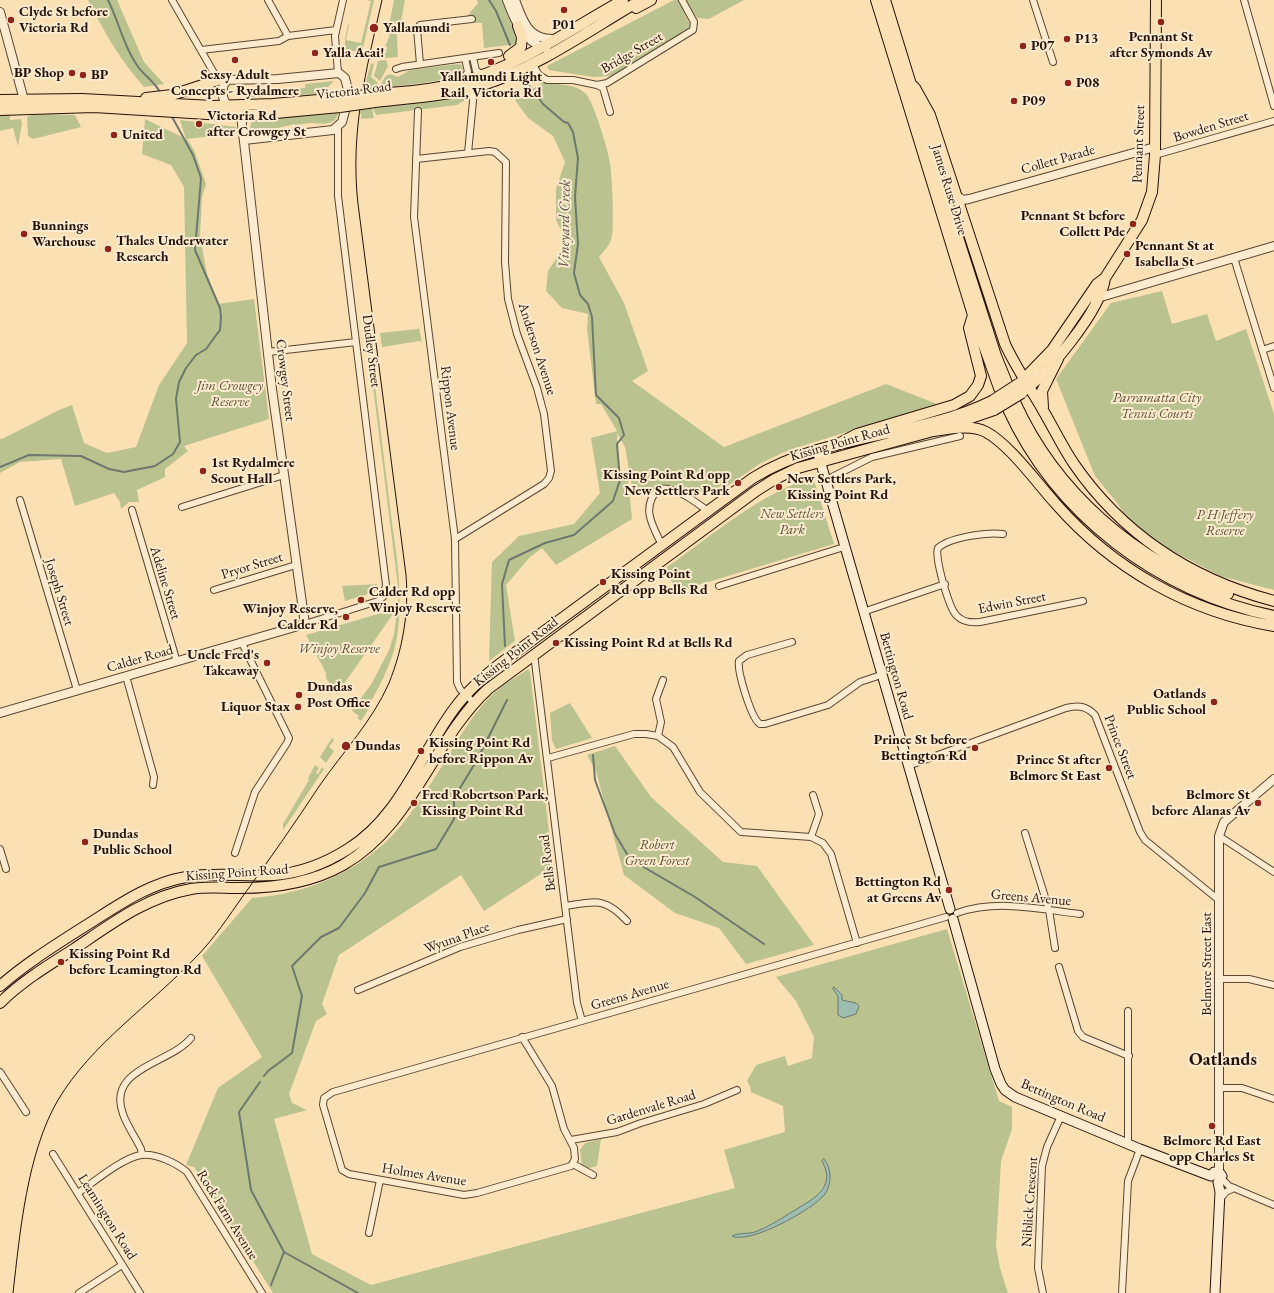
<!DOCTYPE html>
<style>
body{margin:0}
canvas{display:block;background:#fae0b3}
</style>
<canvas width="1274" height="1293"></canvas>
<script>
const context = document.querySelector('canvas').getContext('2d');
context.lineJoin = 'round';
function paint(path, color) { context.fillStyle = color; context.fill(path, 'evenodd'); }
function stroke(path, color, width, dash) { context.strokeStyle = color; context.lineWidth = width; context.lineCap = dash ? 'butt' : 'round'; context.setLineDash(dash || []); context.stroke(path); }
function label(font, color, halo, rows, align = 'center') {
  context.font = font + ' "EB Garamond",serif'; context.lineWidth = 4; context.setLineDash([]); context.textBaseline = 'middle'; context.strokeStyle = halo; context.fillStyle = color; for (const [text, x, y, turn = 0] of rows) {
    context.save(); context.translate(x, y); context.rotate((+turn || 0) * Math.PI / 180); context.textAlign = isNaN(turn) ? turn : align; if (halo) context.strokeText(text, 0, 0); context.fillText(text, 0, 0); context.restore();
  }
}
const green = new Path2D(`
 M88 0H117L144 62 164 84 144 87C120 60 104 32 88 0Z
 M366 0H374L362 52 345 50V40L348 24 349 25 346 40 361 43 371 1Z
 M394 0H405L401 21H396L398 57 385 58 383 55V53H386L387 46H385L390 35 387 34 388 30H390L392 22 390 21Z
 M477 0H504L515 23 512 25 517 44 484 48 482 23H470L468 15 478 3Z
 M674 0H744L709 19 697 18 692 11 685 15 690 24 687 32 612 76 593 77 549 70 547 66Z
 M386 60 388 66 380 81 374 76 378 61Z
 M371 63 374 64 371 77 378 83C371 92 371 107 374 118L361 119 362 114H360L365 85Z
 M458 64 462 65 463 71C455 82 394 86 378 88L386 76 390 74 398 77 410 70Z
 M334 81 327 88 330 93 272 97H244V90L305 88V84Z
 M542 83C556 85 574 82 586 94 594 103 608 150 610 163 612 176 615 230 611 240 609 246 603 252 599 257L624 303 648 371 632 381 724 447 886 384 937 404 789 450 761 463 717 493 632 487 625 447 617 433 620 480H628L632 519 556 565 542 548 530 557 506 585 515 641 489 661 492 562 519 536 574 524 600 493 591 438 617 431 601 404H596L587 329 588 314 562 308 546 291 548 271 560 253 564 236 556 220V189L565 162 553 136 528 118 515 100Z
 M463 98 467 99 457 105 376 115 373 108Z
 M339 111C336 126 324 124 312 123 306 123 301 124 295 125V124L253 134 250 129 251 123 255 121Z
 M35 114 75 115 81 127 33 139 28 136 27 117Z
 M10 115V120L21 119 22 123 18 146 13 128 0 131V116Z
 M145 119 186 139 180 120 236 127 238 133 187 139 194 150 206 184 202 197 200 236 207 274 218 304 254 299 269 419 184 446 188 451 165 469V477L137 490 139 502H129L121 509 120 502 114 493 75 506 61 459 20 462 0 473V439L4 438 57 411 72 405 84 443 107 453 136 447 159 385 187 343 184 187 171 165 142 154Z
 M1162 291 1172 324 1207 314 1216 341 1246 329 1274 414V590L1220 576 1169 549 1126 519 1118 504 1095 476 1056 379 1111 303Z
 M419 327 422 343 420 341 382 347 380 333 418 329Z
 M371 370H373C379 418 385 466 391 515 396 553 403 591 398 630 395 658 381 684 367 708L368 710 361 721 357 718 359 716 352 711 372 683 389 650 394 634 399 595Z
 M813 477 834 544 675 592 667 567C713 535 759 494 813 477Z
 M377 584 375 592 345 601 342 586Z
 M392 610 393 614 337 694 326 678V673L306 635Z
 M528 669 530 672 553 866 484 911 461 875 339 955 322 1004 327 1014 316 1021 289 1094 292 1103 307 1110 274 1119 312 1254 371 1285 735 1188 724 1150 785 1132 783 1106 751 1092 750 1086 747 1081 756 1065 785 1056 788 1066 812 1058 814 1037 796 1001 776 977 947 929 999 1101 1012 1107V1129L1001 1161 996 1246 1000 1268 1008 1293H273L194 1167 186 1165 218 1088 262 1057 202 956 252 898C308 894 362 871 399 828 417 807 432 782 447 758 461 735 475 710 495 692 505 683 517 677 528 669Z
 M570 703 592 738 556 749 552 741 550 713Z
 M332 738 334 740 329 747 334 751 326 763 320 757Z
 M615 746 651 797 723 862 757 866 814 945 746 964 719 928 675 913 624 875 596 771 587 755Z
 M315 765 319 768 316 773 318 774 322 767 324 769 283 830V824L309 780 308 778Z
 M601 1139 597 1166 589 1168 582 1166 580 1150 585 1143Z`);
const water = new Path2D(`
 M834 987 842 995V1000L856 1003 859 1006 856 1014 843 1018 838 1015V996L833 989Z
 M824 1159C832 1169 832 1183 825 1194 814 1209 749 1245 732 1236 736 1233 749 1234 755 1232 768 1227 779 1220 790 1213 811 1200 838 1189 822 1161Z`);
const stream = new Path2D(`
 M108 0C119 22 124 48 139 68 146 77 156 83 161 94
 M489 0 496 11 510 45
 M0 467 29 455 81 456 109 469 124 472 155 466 173 454 180 442 176 399 179 382 186 368 196 355 206 349 220 330 221 317 220 308 195 250 201 178 193 155 171 115
 M505 646 502 584 509 560 545 543 574 535 613 501 620 480 617 444 624 435 619 418 596 395 592 317 588 304 580 295 574 273 578 244 575 197 578 158 573 132 568 123 564 122 543 104 523 77
 M593 755 595 780 615 834 630 859 695 897 764 944
 M264 1076 268 1071 292 1053 302 996 292 966 321 937 339 928 365 893 379 867 436 849 454 819V798L477 760 507 700
 M260 1082 239 1112 251 1190 284 1252 358 1293
 M271 1285 284 1252`);
const minor = new Path2D(`
 M172 0 218 80
 M268 0 288 36 336 30
 M1033 0 1053 62
 M1244 0 1274 106
 M201 50 279 41 288 36
 M473 57 476 71 483 74
 M532 63 539 75 547 80H573L597 85 607 83 693 30 694 22 682 0
 M420 64 417 29 420 25 472 19
 M396 69 402 67 499 53
 M338 73 335 36 343 0
 M462 80 468 72 465 58
 M597 85 603 88 610 112
 M418 111 414 217 455 539 457 682 460 689 474 703
 M468 153 473 101 472 88
 M1155 155 1274 121
 M416 159 489 151 495 152 506 162 505 262 508 299 517 334 537 388 544 414 551 471 549 478 544 484 455 539
 M1234 258 1274 388
 M1262 350 1274 346
 M268 352 356 342
 M826 480 872 457 960 436
 M20 500 77 690
 M182 507 284 475
 M132 510 177 662
 M1003 534C988 532 950 537 938 548 934 556 949 609 957 616 963 622 972 623 980 622L1083 601
 M662 545C652 525 641 508 658 489 676 486 694 501 708 511
 M719 586 844 547
 M214 590 296 565
 M863 612 945 584
 M305 624 378 601 383 597 386 585 338 196V127
 M792 642 747 655 739 661C737 671 751 718 760 724H765L828 705 860 682 881 675
 M534 654 577 1003 582 1021
 M126 676 154 777 153 785
 M658 736 661 722 656 699 663 680
 M548 758 634 734H646L658 736 673 747 700 792 741 832 811 837 823 843 831 854 857 943
 M908 766 1066 708C1079 705 1086 706 1095 715L1140 832 1145 840 1220 901
 M1025 833 1049 910 1055 948
 M1219 836 1274 872
 M811 837 819 814 813 795
 M0 849 6 869
 M235 853 255 792 287 743 289 738 242 643
 M565 906C595 902 604 896 627 921
 M957 913C997 899 1039 909 1080 914
 M1059 967 1078 1031 1083 1037 1129 1056
 M1220 979H1249L1274 985
 M358 990 460 947 518 930 567 919
 M522 1037 552 1086 564 1129 574 1148 575 1159 571 1166 477 1193 464 1195 349 1174 342 1170 323 1105 324 1098 333 1092 946 917
 M0 1072 26 1112
 M1220 1088H1242L1274 1099
 M571 1140 617 1132 641 1123 704 1104 737 1090
 M1128 1144V1011
 M53 1154 140 1293
 M142 1155 141 1149C136 1138 127 1126 123 1114 106 1068 170 1064 191 1038
 M573 1164 593 1175
 M1221 1178 1229 1186 1274 1205
 M78 1193C94 1182 122 1158 141 1155 156 1153 176 1163 187 1172L262 1293
 M1220 1199 1226 1192 1234 1188
 M369 1233 380 1180
 M79 1293 122 1265
 M1043 1293 1038 1268 1042 1166 1047 1147 1061 1116
 M1122 1293 1128 1181 1140 1149`);
const tertiary = new Path2D(`
 M507 0C514 19 524 43 546 48
 M515 0C523 21 528 40 554 39
 M0 12 24 100
 M218 80 278 79 339 73 345 78 348 90
 M228 106C222 99 221 92 224 84L229 79
 M244 140 333 130 342 122 345 111
 M956 195 963 200 969 199 1155 147
 M1094 299 1274 246
 M0 713 305 624 272 389 241 115
 M1219 1172V836L1224 822 1274 779`);
const secondary = new Path2D(`
 M817 450 950 909
 M953 919 995 1069 1001 1084 1005 1090 1015 1097 1140 1149 1211 1176
 M1211 1176 1214 1172H1219L1222 1176 1218 1182
 M1215 1293 1220 1192 1218 1182`);
const primary = new Path2D(`
 M1019 384 1052 350 1097 284 1105 278 1142 220 1152 192 1155 155 1156 0
 M1022 392C1049 373 1101 310 1105 278
 M0 986C25 964 54 946 82 928 116 907 146 884 186 877 216 872 245 877 274 875 301 873 326 863 348 849 399 818 420 755 454 709 467 691 483 677 501 663L753 478C826 433 917 438 992 401
 M0 1003C22 981 49 965 74 949 111 924 146 897 191 889 207 886 223 888 240 888 276 888 311 883 343 865 413 825 432 741 488 689L756 491 775 479 798 468 933 431 994 410`);
const trunk = new Path2D(`
 M876 0 973 315 999 388
 M885 0 961 247 996 356 1007 383
 M636 8 651 0
 M509 56 521 47 522 37 518 26
 M912 85 915 88 930 115 1005 344C1016 368 1031 389 1044 412 1054 429 1063 448 1074 464 1123 535 1191 579 1274 601
 M376 94C405 92 433 90 461 82 519 66 571 29 623 0
 M146 98 172 95 218 80
 M0 100 82 99 213 106 273 104 341 98
 M375 102C411 98 449 96 483 85 538 67 591 29 641 0
 M0 110 94 107 207 114 254 115 340 107
 M1015 402C1056 493 1135 560 1228 594
 M1007 407C1056 515 1158 592 1274 616
 M1043 407 1042 391 1058 359
 M933 431C950 429 970 424 986 432 1010 445 1037 483 1056 504 1113 569 1189 612 1274 626
 M836 445 857 434 954 405 970 396 978 385 981 376 969 328 973 315`);
const tram = new Path2D(`
 M13 1293C20 1232 27 1153 58 1100 92 1043 151 1005 196 957 214 939 228 917 243 896 269 860 295 823 320 785 343 752 373 720 389 683 403 648 409 612 406 575L358 204C350 131 366 71 382 0`);
const primaryBridge = new Path2D(`
 M992 401 1018 384
 M994 410 1022 393`);
const trunkBridge = new Path2D(`
 M341 98 376 94
 M340 107 375 102`);
const markers = [
 [564,10,4,"#8f2418"],
 [11,20,4,"#8f2418"],
 [1161,22,4,"#8f2418"],
 [374,28,5,"#8f2418"],
 [1067,39,4,"#8f2418"],
 [1023,46,4,"#8f2418"],
 [315,53,4,"#8f2418"],
 [235,60,4,"#8f2418"],
 [491,62,4,"#8f2418"],
 [72,73,4,"#8f2418"],
 [83,75,4,"#8f2418"],
 [1068,83,4,"#8f2418"],
 [1014,101,4,"#8f2418"],
 [199,124,4,"#8f2418"],
 [114,135,4,"#8f2418"],
 [1133,224,4,"#8f2418"],
 [24,234,4,"#8f2418"],
 [108,249,4,"#8f2418"],
 [1127,254,4,"#8f2418"],
 [203,471,4,"#8f2418"],
 [738,483,4,"#8f2418"],
 [779,487,4,"#8f2418"],
 [603,582,4,"#8f2418"],
 [361,600,4,"#8f2418"],
 [346,617,4,"#8f2418"],
 [556,643,4,"#8f2418"],
 [267,663,4,"#8f2418"],
 [299,695,4,"#8f2418"],
 [1214,702,4,"#8f2418"],
 [298,707,4,"#8f2418"],
 [346,746,5,"#8f2418"],
 [975,748,4,"#8f2418"],
 [421,751,4,"#8f2418"],
 [1109,768,4,"#8f2418"],
 [414,803,4,"#8f2418"],
 [1258,803,4,"#8f2418"],
 [85,842,4,"#8f2418"],
 [949,890,4,"#8f2418"],
 [61,962,4,"#8f2418"],
 [1212,1126,4,"#8f2418"]
];
const poiNames = [
 ["Clyde St before",19,12],
 ["Victoria Rd",19,28],
 ["P01",564,25,"center"],
 ["Yallamundi",383,28],
 ["Pennant St",1161,37,"center"],
 ["after Symonds Av",1161,53,"center"],
 ["P13",1075,39],
 ["P07",1031,46],
 ["Yalla Acai!",323,53],
 ["BP Shop",64,73,"right"],
 ["BP",91,75],
 ["Sexsy Adult",235,75,"center"],
 ["Concepts - Rydalmere",235,91,"center"],
 ["Yallamundi Light",491,77,"center"],
 ["Rail, Victoria Rd",491,93,"center"],
 ["P08",1076,83],
 ["P09",1022,101],
 ["Victoria Rd",207,116],
 ["after Crowgey St",207,132],
 ["United",122,135],
 ["Pennant St before",1125,216,"right"],
 ["Collett Pde",1125,232,"right"],
 ["Bunnings",32,226],
 ["Warehouse",32,242],
 ["Thales Underwater",116,241],
 ["Research",116,257],
 ["Pennant St at",1135,246],
 ["Isabella St",1135,262],
 ["1st Rydalmere",211,463],
 ["Scout Hall",211,479],
 ["Kissing Point Rd opp",730,475,"right"],
 ["New Settlers Park",730,491,"right"],
 ["New Settlers Park,",787,479],
 ["Kissing Point Rd",787,495],
 ["Kissing Point",611,574],
 ["Rd opp Bells Rd",611,590],
 ["Calder Rd opp",369,592],
 ["Winjoy Reserve",369,608],
 ["Winjoy Reserve,",338,609,"right"],
 ["Calder Rd",338,625,"right"],
 ["Kissing Point Rd at Bells Rd",564,643],
 ["Uncle Fred's",259,655,"right"],
 ["Takeaway",259,671,"right"],
 ["Dundas",307,687],
 ["Post Office",307,703],
 ["Oatlands",1206,694,"right"],
 ["Public School",1206,710,"right"],
 ["Liquor Stax",290,707,"right"],
 ["Prince St before",967,740,"right"],
 ["Bettington Rd",967,756,"right"],
 ["Kissing Point Rd",429,743],
 ["before Rippon Av",429,759],
 ["Dundas",355,746],
 ["Prince St after",1101,760,"right"],
 ["Belmore St East",1101,776,"right"],
 ["Fred Robertson Park,",422,795],
 ["Kissing Point Rd",422,811],
 ["Belmore St",1250,795,"right"],
 ["before Alanas Av",1250,811,"right"],
 ["Dundas",93,834],
 ["Public School",93,850],
 ["Bettington Rd",941,882,"right"],
 ["at Greens Av",941,898,"right"],
 ["Kissing Point Rd",69,954],
 ["before Leamington Rd",69,970],
 ["Belmore Rd East",1212,1141,"center"],
 ["opp Charles St",1212,1157,"center"]
];
const streetNames = [
 ["Bridge Street",632,53,-30],
 ["Victoria Road",354,91,-7],
 ["Bowden Street",1211,127,-17],
 ["Pennant Street",1139,144,-88],
 ["Collett Parade",1058,160,-16],
 ["James Ruse Drive",949,190,73],
 ["Anderson Avenue",537,349,72],
 ["Dudley Street",371,351,83],
 ["Crowgey Street",285,380,83],
 ["Rippon Avenue",450,408,83],
 ["Kissing Point Road",840,443,-16],
 ["Pryor Street",252,566,-17],
 ["Adeline Street",165,583,73],
 ["Joseph Street",59,592,73],
 ["Edwin Street",1012,603,-11],
 ["Kissing Point Road",516,652,-38],
 ["Calder Road",140,659,-16],
 ["Bettington Road",896,676,74],
 ["Prince Street",1120,747,69],
 ["Bells Road",548,863,-97],
 ["Kissing Point Road",237,873,-4],
 ["Greens Avenue",1031,898,5],
 ["Wyuna Place",457,938,-20],
 ["Belmore Street East",1207,964,-90],
 ["Greens Avenue",630,995,-16],
 ["Bettington Road",1063,1101,23],
 ["Gardenvale Road",651,1108,-17],
 ["Holmes Avenue",424,1175,9],
 ["Niblick Crescent",1030,1202,-86],
 ["Rock Farm Avenue",227,1215,58],
 ["Leamington Road",107,1217,58]
];
const parkNames = [
 ["Jim Crowgey",230,386],
 ["Reserve",230,402],
 ["Parramatta City",1157,398],
 ["Tennis Courts",1157,414],
 ["New Settlers",792,514],
 ["Park",792,530],
 ["P H Jeffery",1225,515],
 ["Reserve",1225,531],
 ["Winjoy Reserve",339,649],
 ["Robert",657,845],
 ["Green Forest",657,861]
];
const waterNames = [
 ["Vineyard Creek",565,224,-89]
];
const districtNames = [
 ["Oatlands",1223,1060]
];
paint(green, '#bac38f');
paint(water, '#9ebdb1');
stroke(water, '#6e786d', 1);
stroke(stream, '#6e786d', 2);
stroke(minor, '#5b4533', 8);
stroke(tertiary, '#5b4533', 10);
stroke(secondary, '#261108', 11);
stroke(primary, '#261108', 12);
stroke(trunk, '#261108', 12);
stroke(minor, '#fcebce', 6);
stroke(tertiary, '#fcebce', 8);
stroke(secondary, '#fcebce', 9);
stroke(primary, '#fae0b3', 10);
stroke(trunk, '#fae0b3', 10);
stroke(tram, '#261108', 1);
stroke(primaryBridge, '#261108', 12, []);
stroke(trunkBridge, '#261108', 12, []);
stroke(primaryBridge, '#fae0b3', 10);
stroke(trunkBridge, '#fae0b3', 10);
for (const [x, y, r, color] of markers) { const dot = new Path2D(); dot.arc(x, y, r, 0, 2 * Math.PI); context.fillStyle = color; context.fill(dot); stroke(dot, '#fcebce', 1.5); }
label('bold 14px', '#261108', '#fcebce', poiNames, 'left');
label('14px', '#261108', '#fcebce', streetNames);
label('italic 14px', '#5a4f37', '#fcebce', parkNames);
label('italic 15px', '#504d43', '#fcebce', waterNames);
label('bold 18px', '#261108', '#fcebce', districtNames);
</script>
